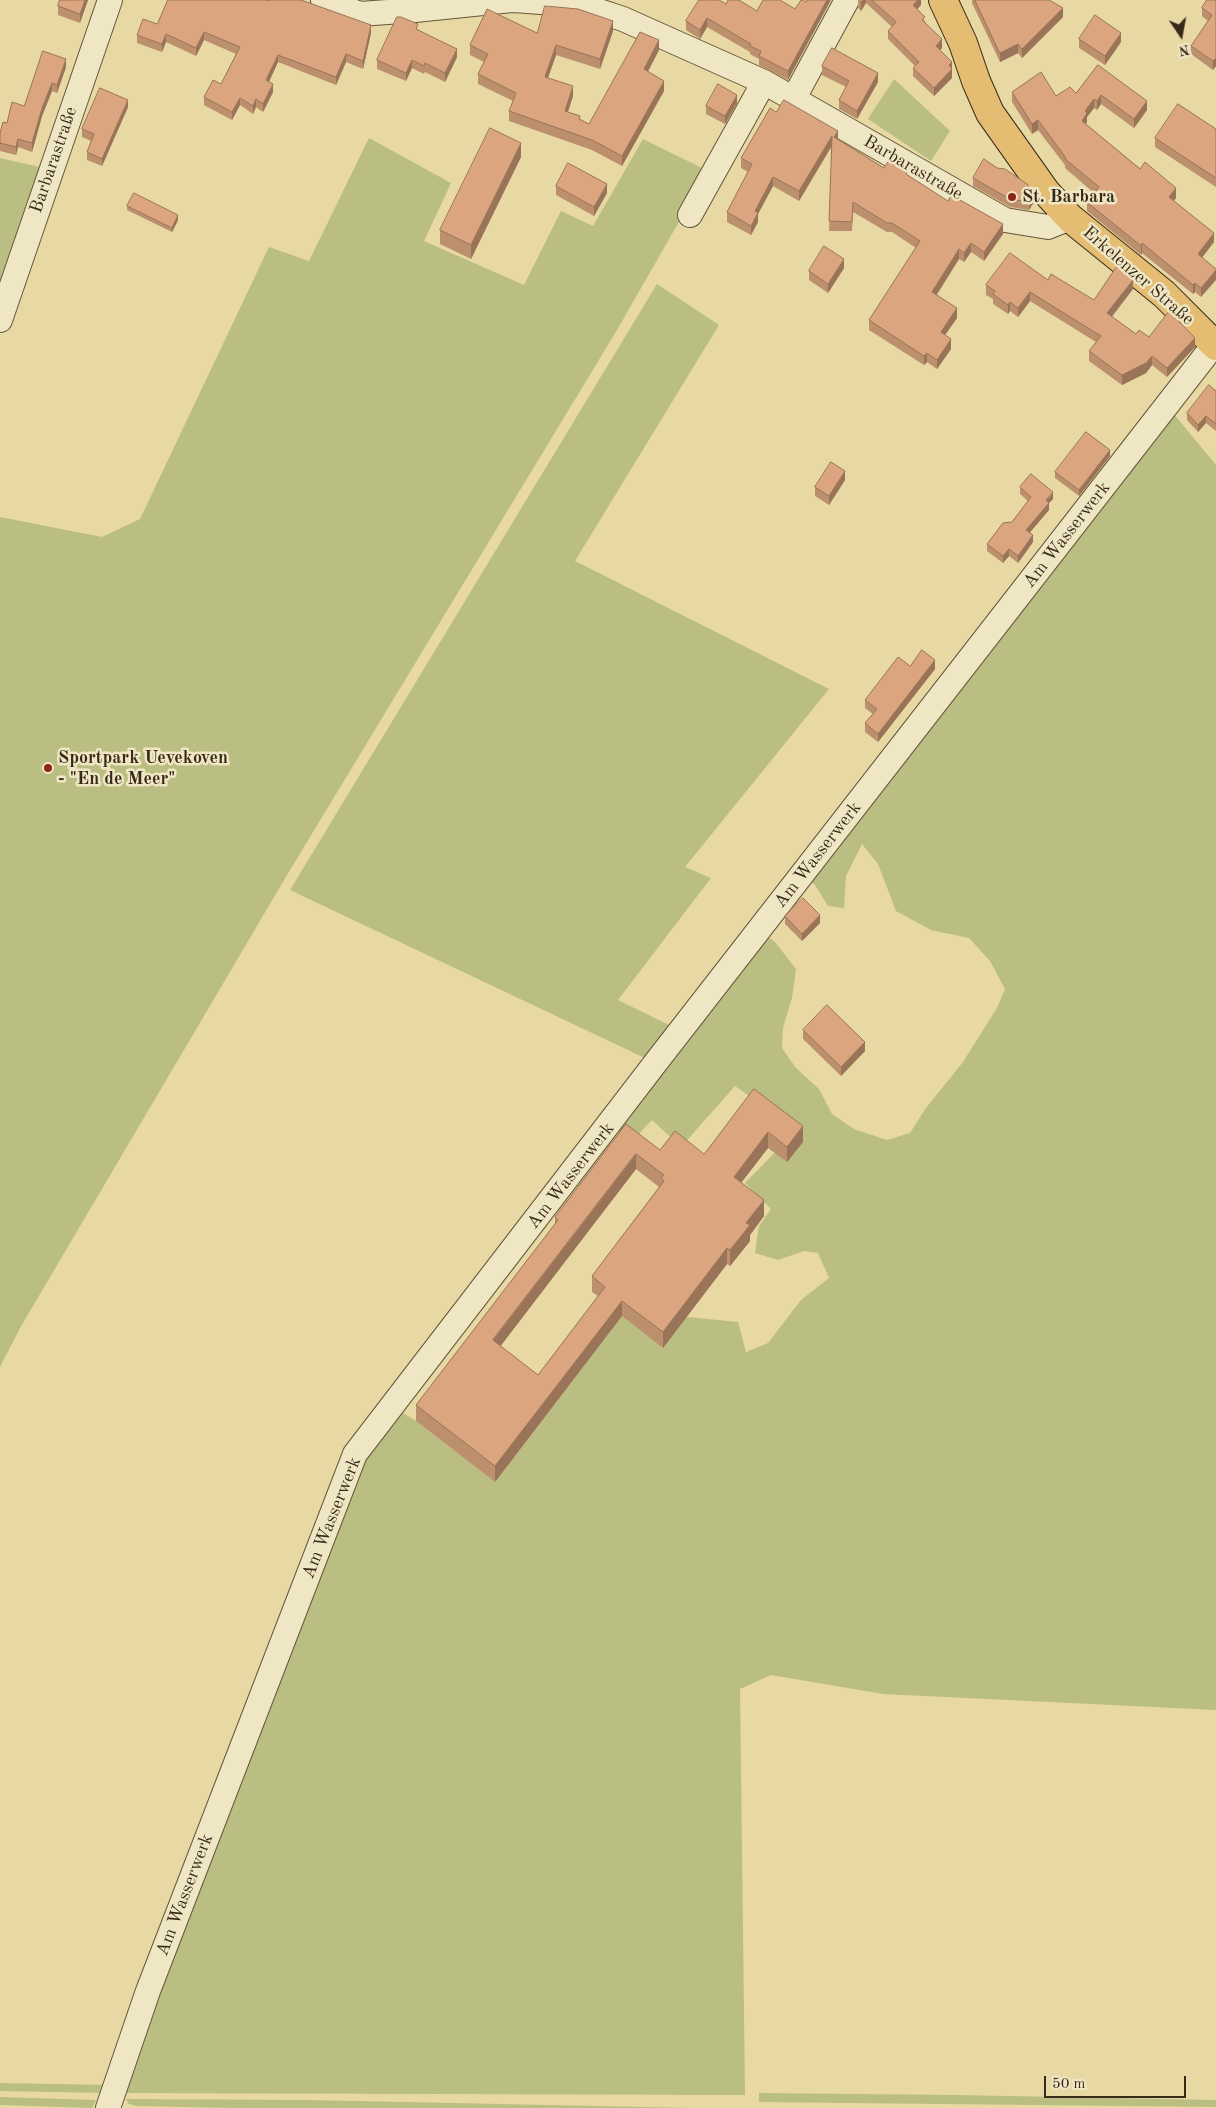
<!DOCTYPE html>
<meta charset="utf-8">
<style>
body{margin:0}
#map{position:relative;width:1216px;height:2108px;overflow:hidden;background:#e7d8a4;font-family:"Old Standard TT",serif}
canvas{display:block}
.north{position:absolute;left:1156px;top:10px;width:50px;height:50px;-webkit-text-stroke:4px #efe6c4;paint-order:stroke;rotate:168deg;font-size:14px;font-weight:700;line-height:20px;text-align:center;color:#382a18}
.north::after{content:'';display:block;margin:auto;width:18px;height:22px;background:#382a18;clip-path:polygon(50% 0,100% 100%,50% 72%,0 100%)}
.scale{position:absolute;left:1044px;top:2076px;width:142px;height:22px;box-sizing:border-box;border:2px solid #382a18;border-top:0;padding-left:6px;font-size:15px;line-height:18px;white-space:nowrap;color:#382a18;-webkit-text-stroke:4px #efe6c4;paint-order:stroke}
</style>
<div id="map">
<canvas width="1216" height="2108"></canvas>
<div class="north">N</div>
<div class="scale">50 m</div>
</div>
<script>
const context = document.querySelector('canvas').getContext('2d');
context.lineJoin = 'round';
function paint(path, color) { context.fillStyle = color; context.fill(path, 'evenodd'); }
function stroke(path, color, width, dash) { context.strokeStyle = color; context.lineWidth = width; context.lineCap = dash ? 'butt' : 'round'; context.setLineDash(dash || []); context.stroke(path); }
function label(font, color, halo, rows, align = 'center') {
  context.font = font + ' "Old Standard TT",serif'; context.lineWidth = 5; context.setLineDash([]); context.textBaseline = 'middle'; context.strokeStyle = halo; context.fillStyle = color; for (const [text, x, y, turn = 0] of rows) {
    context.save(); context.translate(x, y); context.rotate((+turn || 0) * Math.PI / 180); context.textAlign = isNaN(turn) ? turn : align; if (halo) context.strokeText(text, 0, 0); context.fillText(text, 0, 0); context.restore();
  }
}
const green = new Path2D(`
 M894 79 950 131 931 161 868 119Z
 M369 138 451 183 424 241 524 285 561 211 593 226 643 139 708 171 617 330 290 870 20 1328 0 1367V517L102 537 140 519 269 247 309 261Z
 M0 158 44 168 0 297Z
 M657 284 719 325 575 561 829 689 685 867 711 878 618 1000 675 1028 649 1060 290 890Z
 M1173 413 1216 465V1710L883 1694 771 1675 740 1689 745 2095 120 2093 358 1466 398 1410 416 1421 495 1482 622 1316 687 1317 738 1322 746 1352 768 1343 801 1300 829 1278 818 1253 804 1251 778 1260 755 1253 759 1226 771 1209 745 1183 797 1130 735 1086 681 1147 652 1120 637 1136 613 1130 766 935 775 942 796 969 792 998 783 1028 782 1048 796 1068 819 1089 832 1114 854 1129 887 1140 910 1133 926 1108 963 1062 997 1008 1005 989 990 961 969 938 931 930 896 911 878 864 862 844 846 876 844 908 828 906 815 885 809 881Z
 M0 2083 108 2085 105 2093 0 2091Z
 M759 2093 955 2095 1216 2100V2107L759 2102Z
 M0 2097 96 2100 92 2108 0 2105Z
 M126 2099 307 2100 692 2108H236L136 2106 129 2104Z`);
const minor = new Path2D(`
 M323 0 360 14 415 10 512 0
 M514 0 581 5 623 19 764 82 1005 220 1048 227 1070 218
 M794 98 847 0
 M690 215 764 82
 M0 320 110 0
 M108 2108 148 1991 355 1454 660 1057 1216 342`);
const major = new Path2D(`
 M943 0 963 43 976 81 990 113 1046 192 1070 218 1164 294 1216 346`);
const wall = new Path2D(`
 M60 0H88L80 23 58 15V6Z
 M858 0H921V5L917 9 942 48 940 50 952 62V78L934 96 913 76V68L915 66 888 39V31L892 27 866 3 861 11 858 8Z
 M972 0H1049L1063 17 1022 58 1018 53 1000 62 972 3Z
 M1216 0V66L1213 70 1191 54V46L1208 21 1202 16V8Z
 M269 1 371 33 363 69 346 62 336 85 278 62 269 82 273 92 263 112 256 107 253 114 240 105 232 120 204 105V97L221 84 236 54 204 40 196 56 166 42 162 52 137 43V35L157 24Z
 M806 2 788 80 759 65V59L750 54V52L707 27 700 39 686 30V21L726 4 757 11 795 9Z
 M418 30 457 57 445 82 425 72 424 74 412 68 406 81 377 69V60Z
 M613 31 600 69 556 55 548 78 573 96 568 112 580 119 589 124 659 50 648 71 664 91 622 166 592 150 509 121V111L513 101 478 84V74L484 62 470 55V45L537 33Z
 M1079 39 1121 42 1105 65 1079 48Z
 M1098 65 1147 110 1134 128 1101 104 1097 110 1094 108 1087 117V122L1086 124 1176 198 1173 201 1214 242 1202 257 1201 297 1195 292 1193 294 1142 253 1141 255 1087 211V202L1094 193 1065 168V165L1038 130 1032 134 1012 102V92L1056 96 1076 93Z
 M822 66 878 82 857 119 839 109V100L846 87 822 75Z
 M66 67 57 93 52 91 42 116 32 152 18 147 16 155 0 151V133L7 123 24 106Z
 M737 103 725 124 706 114V106Z
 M128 107 102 166 87 160V152L91 141 82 137V129Z
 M776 112 838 139 884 168 908 176 948 201 1003 234 984 261 971 252 964 262 959 259 937 295 957 318 945 335 951 349 937 369 927 362 924 365 869 330V320L916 248 892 232H887L853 212 852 231H829L832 146 799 201 773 186 758 214V222L751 235 727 222V212L748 172 741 168V158Z
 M1216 129V187L1155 147V138Z
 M521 157 471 259 440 244V230Z
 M973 178 1034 202 1029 210 1010 207 973 186Z
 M556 186 607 193 594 216 556 195Z
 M127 206 178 220 172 232 127 210Z
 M844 268 828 293 809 280V271Z
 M1048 280 1094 300 1133 289 1112 317 1136 334 1195 347 1167 377 1152 365 1146 373 1122 385 1089 361V351L1096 342 1030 301 1018 317 1010 311 1008 314 993 304V299L986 295V285Z
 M1216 391V431L1206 423 1198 432 1187 420V413Z
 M1110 456 1079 496 1055 478V472Z
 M845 480 829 505 815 496V487Z
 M1020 487 1053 499 1049 503V510L1030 532 1033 542 1018 563 1009 556 1003 563 987 551V544L1012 522 1028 501 1020 494Z
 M910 666 935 669 878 742 865 732V723L873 714 865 708V700Z
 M785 916 820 923 802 941 785 924Z
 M803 1030 865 1051 841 1076 803 1039Z
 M754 1089 803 1142 787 1162 768 1148 741 1183 764 1216 750 1235V1241L730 1266 727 1264 663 1348 622 1316 495 1482 416 1421V1405L555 1224V1217L626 1124 660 1150 704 1154ZM636 1169 659 1187 592 1276V1292L598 1296 538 1375 500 1346Z`);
const shadedWall = new Path2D(`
 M85 0H88L80 23V14Z
 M827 0H831L788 80V71Z
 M863 0H866V3L861 11V2Z
 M918 0H921V5L913 14V5Z
 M1063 8V17L1022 58V49Z
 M707 18V27L700 39V30Z
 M613 21V31L600 69V59Z
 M371 25V33L363 69V61Z
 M204 32V40L196 56V48Z
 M1121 33V42L1105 65V56Z
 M166 34V42L162 52V44Z
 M942 39V48L936 55V46Z
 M659 40V50L644 79V69Z
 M1018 44V53L1000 62V53Z
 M556 45V55L545 86V77Z
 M457 49V57L445 82V73Z
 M346 54V62L336 85V77Z
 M278 55V62L266 88V80Z
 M1216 58V66L1213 70V61Z
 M66 59V67L57 93V85Z
 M412 60V68L406 81V73Z
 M952 62V78L934 96V88L949 65Z
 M878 73V82L857 119V111Z
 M664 81V91L622 166V156Z
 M52 83V91L42 116 32 152V143L42 108Z
 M273 84V92L263 112V104Z
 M573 86V96L565 120V111Z
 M737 95V103L725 124V116Z
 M1101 95V104L1097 110V101Z
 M240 98V105L232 120V112Z
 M256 99V107L253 114V106Z
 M1094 99V108L1087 117V122L1082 130V121L1085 111Z
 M128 100V107L102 166V159Z
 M1147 101V110L1134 128V119Z
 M1038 120V130L1032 134V124Z
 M838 131V140L834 137Z
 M832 136V145L799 201V191Z
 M18 139V147L16 155V147Z
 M521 143V157L471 259V245Z
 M773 177V186L758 214V222L751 235V226L755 211Z
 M607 184V193L594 216V207Z
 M1176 188V198L1169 207V197Z
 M1034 194V202L1029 210V202Z
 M178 215V220L172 232V228Z
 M1003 224V234L984 261V252Z
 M1214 233V242L1198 263V254Z
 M971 243V252L964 262V253Z
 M1142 243V253L1141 255V246Z
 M959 249V259L932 301V292Z
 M844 259V268L828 293V284Z
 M1216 270V280L1201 297V288Z
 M1133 280V289L1107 322V313Z
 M1195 283V292L1193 294V285Z
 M1030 292V301L1018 317V308Z
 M1010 302V311L1008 314V305Z
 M957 308V318L941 341V332Z
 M1195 338V347L1167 377V368Z
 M951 339V349L937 369V360Z
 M927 353V362L924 365V356Z
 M1152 356V365L1146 373 1122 385V375Z
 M1206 416V423L1198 432V425Z
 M1110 450V456L1079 496V490Z
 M845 471V480L829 505V496Z
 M1053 492V499L1049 503V510L1026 537V530Z
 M1033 535V542L1018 563V556Z
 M1009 549V556L1003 563V556Z
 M935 660V669L878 742V734Z
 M820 915V923L802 941V934Z
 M865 1042V1051L841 1076V1067Z
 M803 1126V1142L787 1162V1147Z
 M768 1132V1148L734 1192V1177Z
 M636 1154V1169L493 1356V1340Z
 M764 1200V1216L750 1235V1241L730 1266V1250L746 1223Z
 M727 1248V1264L663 1348V1332Z
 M622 1301V1316L495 1482V1466Z`);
const building = new Path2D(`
 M60 0H85L80 14 58 6Z
 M168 0H267L269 1V0H301L371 25 363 61 346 54 336 77 278 55 266 80 273 84 263 104 256 99 253 106 240 98 232 112 204 97 213 80 221 84 240 47 204 32 196 48 166 34 162 44 137 35 143 19 157 24Z
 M699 0H719L726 4 728 0H739L757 11 763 0H780L795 9 801 0H803L806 2 807 0H827L788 71 759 56 761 51 750 46 751 44 707 18 700 30 686 21Z
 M872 0H918L913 5 925 17 922 20 942 39 936 46 952 62 949 65 952 69 934 88 913 68 919 62 888 31 896 22Z
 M975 0H1049L1063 8 1022 49 1018 44 1000 53Z
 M1207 0H1216V58L1213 61 1191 46 1212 15 1202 8Z
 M545 6 578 9 613 21 600 59 556 45 545 77 573 86 565 111 580 116 579 119 589 124 640 32 659 40 644 69 664 81 622 156 592 140 509 111 516 93 478 74 488 54 470 45 487 9 537 33Z
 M1095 15 1121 33 1105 56 1079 39Z
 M397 17H401L418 24 416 29 457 49 445 73 425 63 424 66 412 60 406 73 377 60Z
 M832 48 878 73 857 111 839 100 849 81 822 66Z
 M43 51 66 59 57 85 52 83 42 108 32 143 18 139 16 147 0 143V133L3 122 7 123 12 102 24 106Z
 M1098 65 1147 101 1134 119 1101 95 1097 101 1094 99 1085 111 1087 113 1082 121 1140 169 1145 162 1176 188 1169 197 1214 233 1198 254 1216 269V270L1201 288 1195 283 1193 285 1142 243 1141 246 1087 202 1099 187 1065 159 1066 158 1038 120 1032 124 1012 92 1041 72 1056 96 1070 87 1076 93Z
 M718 84 737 95 725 116 706 106Z
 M100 88 128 100 102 159 87 152 94 134 82 129Z
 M784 100 838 131 834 137 884 168 889 160 908 171 906 174 948 201 951 195 1003 224 984 252 971 243 964 253 959 249 932 292 957 308 941 332 951 339 937 360 927 353 924 356 869 320 920 241 892 223H887L853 202 852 222 829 221 832 136 799 191 773 177 755 211 758 213 751 226 727 212 752 164 741 158 770 108 776 112Z
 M1178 104 1216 129V178L1155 138Z
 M490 128 521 143 471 245 440 230Z
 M984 159 997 168 1005 169 1027 184 1034 194 1029 202 1010 199 973 178Z
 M568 163 607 184 594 207 556 186Z
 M134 193 178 215 172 228 127 206Z
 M824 246 844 259 828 284 809 271Z
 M1010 253 1048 280 1051 274 1094 300 1117 266 1133 280 1107 313 1136 334 1139 330 1149 337 1169 311 1195 338 1167 368 1152 356 1146 363 1122 375 1089 351 1101 336 1030 292 1018 308 1010 302 1008 305 993 294 995 291 986 285Z
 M1209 385 1216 391V424L1206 416 1198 425 1187 413Z
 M1086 432 1110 450 1079 490 1055 472Z
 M831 462 845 471 829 496 815 487Z
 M1031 474 1053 492 1046 500 1049 503 1026 530 1033 535 1018 556 1009 549 1003 556 987 544 1003 523 1012 522 1031 497 1020 487Z
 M922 650 935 660 878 734 865 723 877 709 865 700 898 657 910 666Z
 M803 898 820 915 802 934 785 916Z
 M827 1005 865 1042 841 1067 803 1030Z
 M754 1089 803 1126 787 1147 768 1132 734 1177 764 1200 746 1223 750 1225 730 1250 727 1248 663 1332 622 1301 495 1466 416 1405 558 1220 555 1217 626 1124 660 1150 675 1131 704 1154ZM636 1154 664 1175 661 1178 664 1181 592 1276 605 1287 538 1375 493 1340Z`);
const markers = [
 [1012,197,5,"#8f2418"],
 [48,768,5,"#8f2418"]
];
const streetNames = [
 ["Barbarastraße",54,160,-71],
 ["Barbarastraße",913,168,30],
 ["Erkelenzer Straße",1138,276,41],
 ["Am Wasserwerk",1067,535,-52],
 ["Am Wasserwerk",818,855,-52],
 ["Am Wasserwerk",571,1176,-52],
 ["Am Wasserwerk",332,1518,-68],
 ["Am Wasserwerk",185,1895,-69]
];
const poiNames = [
 ["St. Barbara",1022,197],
 ["Sportpark Uevekoven",58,758],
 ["- \"En de Meer\"",58,779]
];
paint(green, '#babe82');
stroke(minor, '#64563b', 26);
stroke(major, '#382a18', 30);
stroke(minor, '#efe6c4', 24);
stroke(major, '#e4bc72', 28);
paint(wall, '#bc8f6d');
paint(shadedWall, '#997459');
paint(building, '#dba67f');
stroke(building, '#997459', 1);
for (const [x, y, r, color] of markers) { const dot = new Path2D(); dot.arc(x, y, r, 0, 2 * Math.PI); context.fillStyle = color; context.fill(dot); stroke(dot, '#efe6c4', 2); }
label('18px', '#382a18', '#efe6c4', streetNames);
label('bold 18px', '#382a18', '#efe6c4', poiNames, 'left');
</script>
